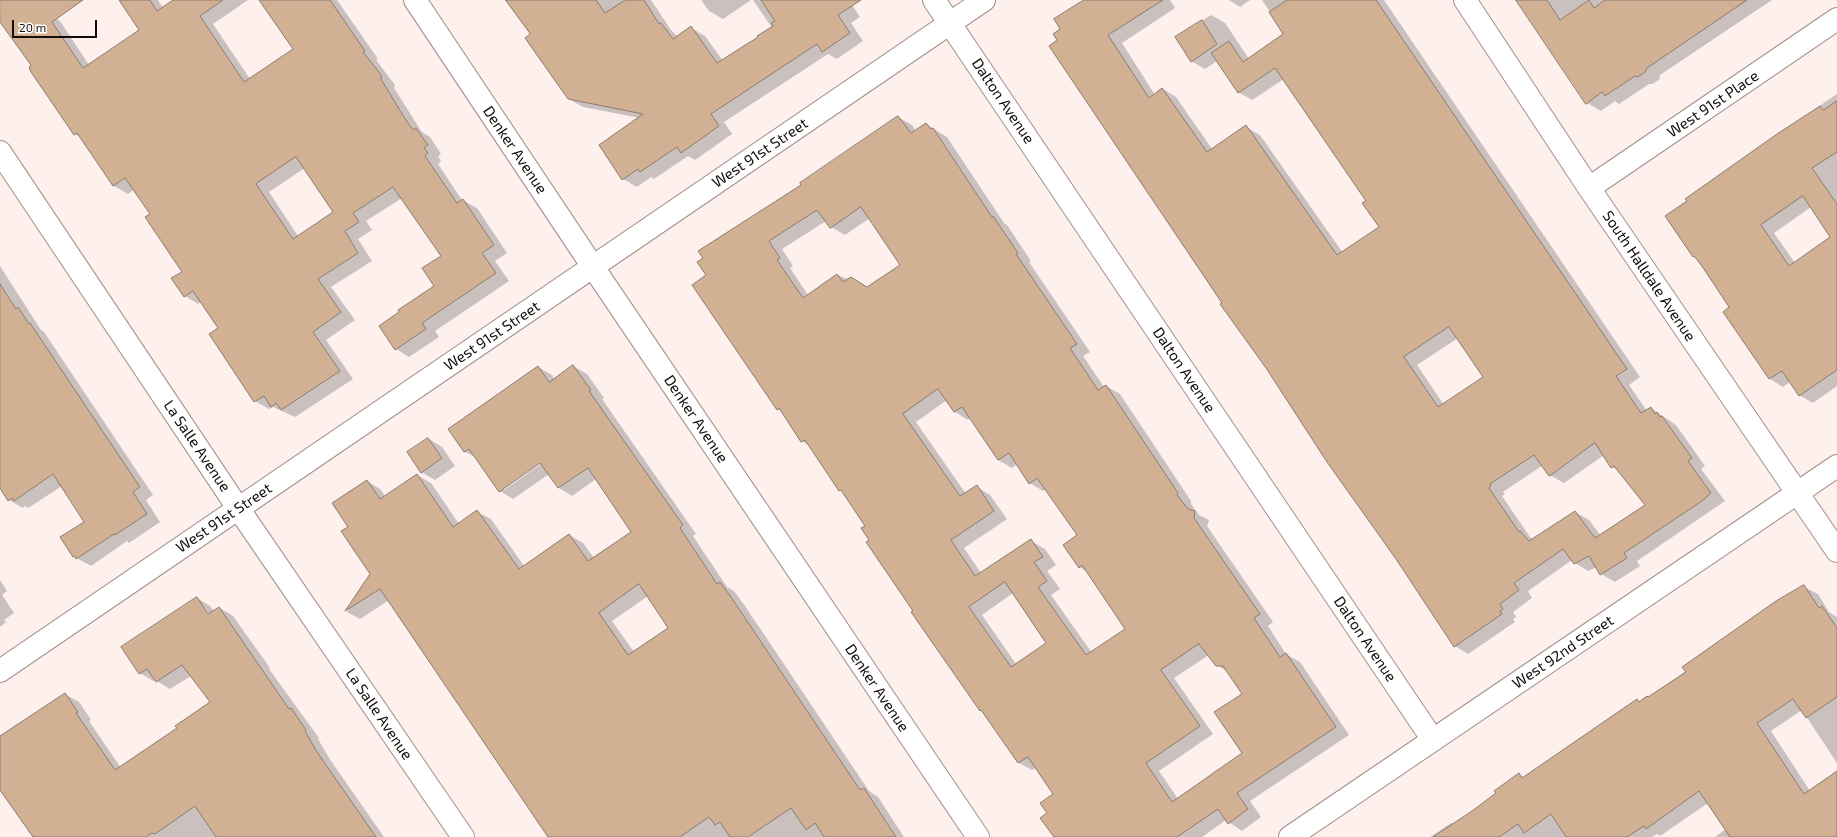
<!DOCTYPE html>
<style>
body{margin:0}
#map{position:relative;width:1837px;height:837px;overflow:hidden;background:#fdf0ed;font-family:"Exo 2",sans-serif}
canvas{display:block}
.scale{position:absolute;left:12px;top:20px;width:85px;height:18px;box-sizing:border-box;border:2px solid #120c0a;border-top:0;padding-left:5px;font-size:12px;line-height:14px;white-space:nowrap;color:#120c0a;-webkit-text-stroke:3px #fff;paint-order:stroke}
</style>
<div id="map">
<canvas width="1837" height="837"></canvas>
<div class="scale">20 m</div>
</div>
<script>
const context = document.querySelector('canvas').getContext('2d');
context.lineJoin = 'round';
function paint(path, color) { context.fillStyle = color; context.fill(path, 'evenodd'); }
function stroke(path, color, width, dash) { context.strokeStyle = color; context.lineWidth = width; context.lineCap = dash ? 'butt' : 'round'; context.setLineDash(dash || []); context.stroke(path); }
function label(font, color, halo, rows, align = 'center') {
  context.font = font + ' "Exo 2",sans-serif'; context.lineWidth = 3; context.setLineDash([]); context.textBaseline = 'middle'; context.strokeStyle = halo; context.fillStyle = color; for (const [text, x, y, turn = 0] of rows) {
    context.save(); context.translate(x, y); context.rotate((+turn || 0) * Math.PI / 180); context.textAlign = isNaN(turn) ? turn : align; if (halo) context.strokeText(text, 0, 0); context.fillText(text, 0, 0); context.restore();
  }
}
const shadow = new Path2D(`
 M120 0H158L163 8 175 0H248L213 24 250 79 294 50 260 0H337L378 59 376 60 395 85 394 88 418 126 422 132 430 137 441 154 438 156 441 161 438 164 462 200 477 208 507 253 495 261 509 281 435 331 439 337 409 357 396 349 435 286 442 256 402 198 366 221 372 230 358 239 372 261 331 287 355 320 326 340 353 379 295 417 273 407 269 409 255 401 210 335 220 328 201 302 198 304 185 296 183 272 151 215 134 189 128 194 114 186 82 138 75 134 32 71 46 13 60 21 89 65 140 30ZM305 168 334 212 298 236 269 192Z
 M505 0H651L671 30 678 37 691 28 705 36 723 61 759 38 772 28 753 0H849L860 17 851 23 863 41 837 59 828 54 724 122 732 134 695 160 688 156 654 179 651 177 637 187 623 179 600 146 640 118 583 107 569 99 531 35Z
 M701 0H751L723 19 709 11Z
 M1085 0H1170L1175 8 1122 43 1155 95 1163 89 1176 97 1212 149 1246 127 1260 135 1343 253 1381 227 1367 201 1284 79 1252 100 1238 92 1217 61 1205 69 1191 61 1176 37 1211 15 1225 23 1249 59 1285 34 1262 0H1384L1640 377 1629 385 1647 411 1651 408 1676 425 1705 466 1701 469 1725 501 1637 561 1640 566 1615 582 1601 574 1597 567 1588 571 1575 563 1572 560 1528 591 1532 598 1513 612 1516 617 1513 619 1515 622 1468 654 1455 646 1397 558 1223 303 1059 41 1061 29ZM1458 338 1484 377 1444 405 1417 365ZM1604 455 1612 467 1621 472 1647 505 1601 536 1589 520 1575 512 1533 539 1530 537 1502 496 1505 494 1503 492 1543 465 1550 475 1564 483Z
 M1229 0H1250L1240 7Z
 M1521 0H1772L1660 75 1659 80 1652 84H1649L1619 104 1615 101 1601 111 1587 103Z
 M1837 94V386L1813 403 1799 395 1790 382 1783 387 1770 379 1725 312 1731 308 1666 216 1745 157ZM1811 207 1832 237 1795 263 1774 233Z
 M898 117 912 125 916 131 926 124 947 137 1004 223 1007 225 1031 261 1029 262 1090 352 1083 356 1104 387 1106 386 1120 394 1191 501V504L1199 515 1209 520 1207 526 1273 622 1268 626 1286 654 1300 662 1349 735 1250 801 1261 817 1242 831 1226 820 1202 837H1062L1054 795 1036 768 1032 770 1019 763 984 713 980 710 914 612 870 541 866 526 810 446 802 441 782 412 777 409 708 275 802 185ZM870 218 902 265 868 288 838 275 808 295 790 268 793 266 782 249 826 221 831 227 845 235ZM947 400 955 412 968 420 970 418 998 460 1012 468 1017 464 1030 483 1043 491 1046 489 1078 536 1079 567 1088 572 1126 629 1092 653 1051 595 1060 589 1047 571 1056 565 1045 549 1031 541 981 573 964 548 1007 519 990 495 977 487 966 494 916 422ZM1013 593 1047 643 1016 664 982 615ZM1209 655 1217 665 1228 672 1243 694V753L1178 799 1159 771 1213 734 1174 678Z
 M0 266 41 330 44 332 153 495 146 500 160 522 129 543 127 541 91 566 73 556 85 522 62 486 28 508 25 506 23 508 9 500 0 487Z
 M573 366 587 374 604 398 602 399 696 534 693 536 727 587 734 591 745 606 869 791 878 797 904 837H549L389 600 360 619 347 612 371 574 349 527 367 481 380 489 385 496 417 475 431 483 459 524 477 512 491 519 524 566 569 535 583 543 594 558 632 532 596 479 572 496 559 488 549 474 513 499 500 491 477 458 465 452 450 429 538 367 552 375 554 379ZM544 459 545 461 504 490V488ZM648 596 670 628 634 652 612 621Z
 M429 439 442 447 455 466 435 480 421 472Z
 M0 580 7 591 2 595 14 613 4 620 6 622 0 627Z
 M1804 587 1818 594 1829 612 1837 617V763L1802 710 1771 731 1810 791 1837 772V837H1715L1726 829 1708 803 1660 836 1657 834 1652 837H1430L1451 823 1455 824 1497 793 1519 775 1524 777 1637 700 1640 702 1648 698Z
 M197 598 210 606 214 611 220 608 233 616 270 668 269 669 319 738 318 739 331 761 384 837H33L0 789V738L65 694 79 702 91 720 89 721 121 768 178 729 211 702 191 676 170 689 155 680 153 681 140 673ZM203 608H205L212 618 210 619Z`);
const building = new Path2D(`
 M0 0H83L52 22 83 68 139 30 119 0H150L157 11 173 0H223L200 16 244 82 293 49 259 0H330L365 51 363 52 382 76 381 79 404 117 413 130 416 128 428 145 424 148 428 153 425 156 457 203 463 199 494 245 482 253 496 273 422 323 426 329 395 350 379 326 399 312 398 310 434 286 422 268 441 256 393 187 353 213 359 222 345 231 358 253 318 279 341 312 313 332 340 371 281 410 276 403 271 407 264 396 254 402 209 334 218 328 193 291 184 297 171 278 182 272 145 217 150 214 125 178 113 186 77 133 74 135 31 72 29 67 31 65 0 22ZM296 157 333 212 293 239 256 184Z
 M506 0H596L605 13 625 0H644L659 24 661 23 673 39 691 26 717 63 758 37 757 36 773 26 771 23 775 21 761 0H861L838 15 850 33 822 52 817 44 711 114 719 126 681 153 677 147 640 172 638 169 622 180 599 145 643 114 568 99 525 38 530 34Z
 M1084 0H1163L1108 35 1149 98 1162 88 1207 152 1246 125 1337 255 1379 227 1362 203 1366 201 1275 68 1238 93 1211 53 1229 41 1243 62 1283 34 1269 12 1287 0H1376L1627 369 1616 376 1641 413 1651 407 1655 414 1657 412 1660 417 1662 416 1692 458 1688 461 1711 493 1702 501 1624 553 1627 558 1600 575 1589 556 1574 564 1563 549 1514 583 1519 590 1500 604 1503 609 1500 611 1502 614 1454 647 1396 559 1327 462 1266 368 1220 304 1222 303 1220 300 1049 46 1057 40 1053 34 1060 29 1054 19ZM1449 327 1483 377 1438 407 1404 357ZM1595 443 1611 468 1614 466 1645 505 1595 538 1575 511 1529 541 1520 531 1519 532 1489 488 1491 486 1490 484 1534 455 1549 476Z
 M1516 0H1547L1560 20 1589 0 1594 8 1605 0H1747L1647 68 1645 72 1638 77 1635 76 1605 96 1602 92 1586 104Z
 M1202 20 1217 44 1191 62 1175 37Z
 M1837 101V152L1812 168 1837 204V370L1799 396 1782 371 1769 379 1723 312 1729 307 1702 266 1694 256 1693 257 1665 216 1687 201 1685 199 1777 134 1820 106 1823 110ZM1803 196 1830 237 1789 266 1761 225Z
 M898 116 911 133 926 123 931 129 933 128 992 217 993 216 1018 253 1016 254 1077 344 1070 348 1098 390 1106 385 1178 493 1177 495 1188 509 1195 511 1194 518 1260 614 1254 618 1280 657 1286 653 1336 727 1237 793 1248 809 1228 824 1218 809 1177 837H1054L1040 818 1047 813 1040 803 1053 794 1028 757 1018 763 981 710 980 711 911 612 913 611 866 542 869 540 861 528 865 526 841 490 839 491 805 440 801 442 779 408 777 410 692 285 706 275 697 262 703 258 698 251 801 185 800 183ZM861 207 900 265 867 287 851 277 843 282 837 274 803 298 777 260 780 258 769 241 817 210 830 228ZM938 389 954 412 962 407 998 460 1009 453 1029 484 1037 478 1077 535 1063 545 1079 568 1082 565 1125 629 1086 655 1038 587 1047 581 1034 562 1043 557 1031 539 975 576 951 540 994 511 977 485 960 496 903 414ZM1005 582 1046 643 1011 667 969 607ZM1199 644 1216 666H1223L1242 694 1214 712 1242 753 1172 802 1146 763 1200 726 1161 670Z
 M0 284 16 309 18 307 29 324 30 323 140 487 133 492 147 514 115 535 114 534 76 559 74 556 73 557 60 537 84 522 53 474 14 501 12 498 8 501 0 488Z
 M573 365 591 390 589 391 683 525 680 528 717 584 720 582 731 597 860 790 864 788 896 837H824L815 823 806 830 791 808 748 837H730L720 822 715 825 709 817 680 837H548L380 589 345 611 370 574 341 531 348 527 332 503 367 480 380 499 417 474 453 527 477 510 519 569 569 534 588 561 631 532 588 468 558 488 540 463 499 492 469 449 464 452 448 429 538 366 549 382ZM639 584 668 628 628 655 599 613Z
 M428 438 442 458 421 473 407 452Z
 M1804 585 1819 608 1822 606 1837 628V697L1806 718 1793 699 1757 723 1804 794 1837 771V837H1730L1699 791 1646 829 1644 826 1627 837H1566L1551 814 1524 833 1518 824 1499 837H1433L1472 811 1496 793 1494 791 1519 773 1522 778 1637 699 1639 702 1647 696 1648 697 1686 672 1682 667 1776 601Z
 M197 597 208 614 219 607 289 709 291 708 306 730 305 731 317 752 376 837H216L195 806 155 834 152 833 146 837H33L0 790V736L65 693 78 712 76 713 115 770 177 728 175 726 210 702 182 665 156 682 147 669 139 674 121 647Z`);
const street = new Path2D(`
 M934 0 1433 740
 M1465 0 1589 188 1837 551
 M0 152 238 508 463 837
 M1589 188 1837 19
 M0 671 984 0`);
const secondary = new Path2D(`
 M415 0 593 267 978 837
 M1290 837 1837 466`);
const streetNames = [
 ["Dalton Avenue",1003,101,56],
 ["West 91st Place",1713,104,-34],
 ["Denker Avenue",515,150,56],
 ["West 91st Street",760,153,-34],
 ["South Halldale Avenue",1649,276,56],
 ["West 91st Street",492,336,-34],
 ["Dalton Avenue",1184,370,56],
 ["Denker Avenue",696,419,56],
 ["La Salle Avenue",197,446,56],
 ["West 91st Street",224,518,-34],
 ["Dalton Avenue",1365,639,56],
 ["West 92nd Street",1563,652,-34],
 ["Denker Avenue",877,688,56],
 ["La Salle Avenue",379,714,56]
];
paint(shadow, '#0003');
paint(building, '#d1b093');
stroke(building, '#897c70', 1);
stroke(street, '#a3908c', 24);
stroke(secondary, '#a3908c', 24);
stroke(street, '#fff', 22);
stroke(secondary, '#fff', 22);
label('15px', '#120c0a', '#fff', streetNames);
</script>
